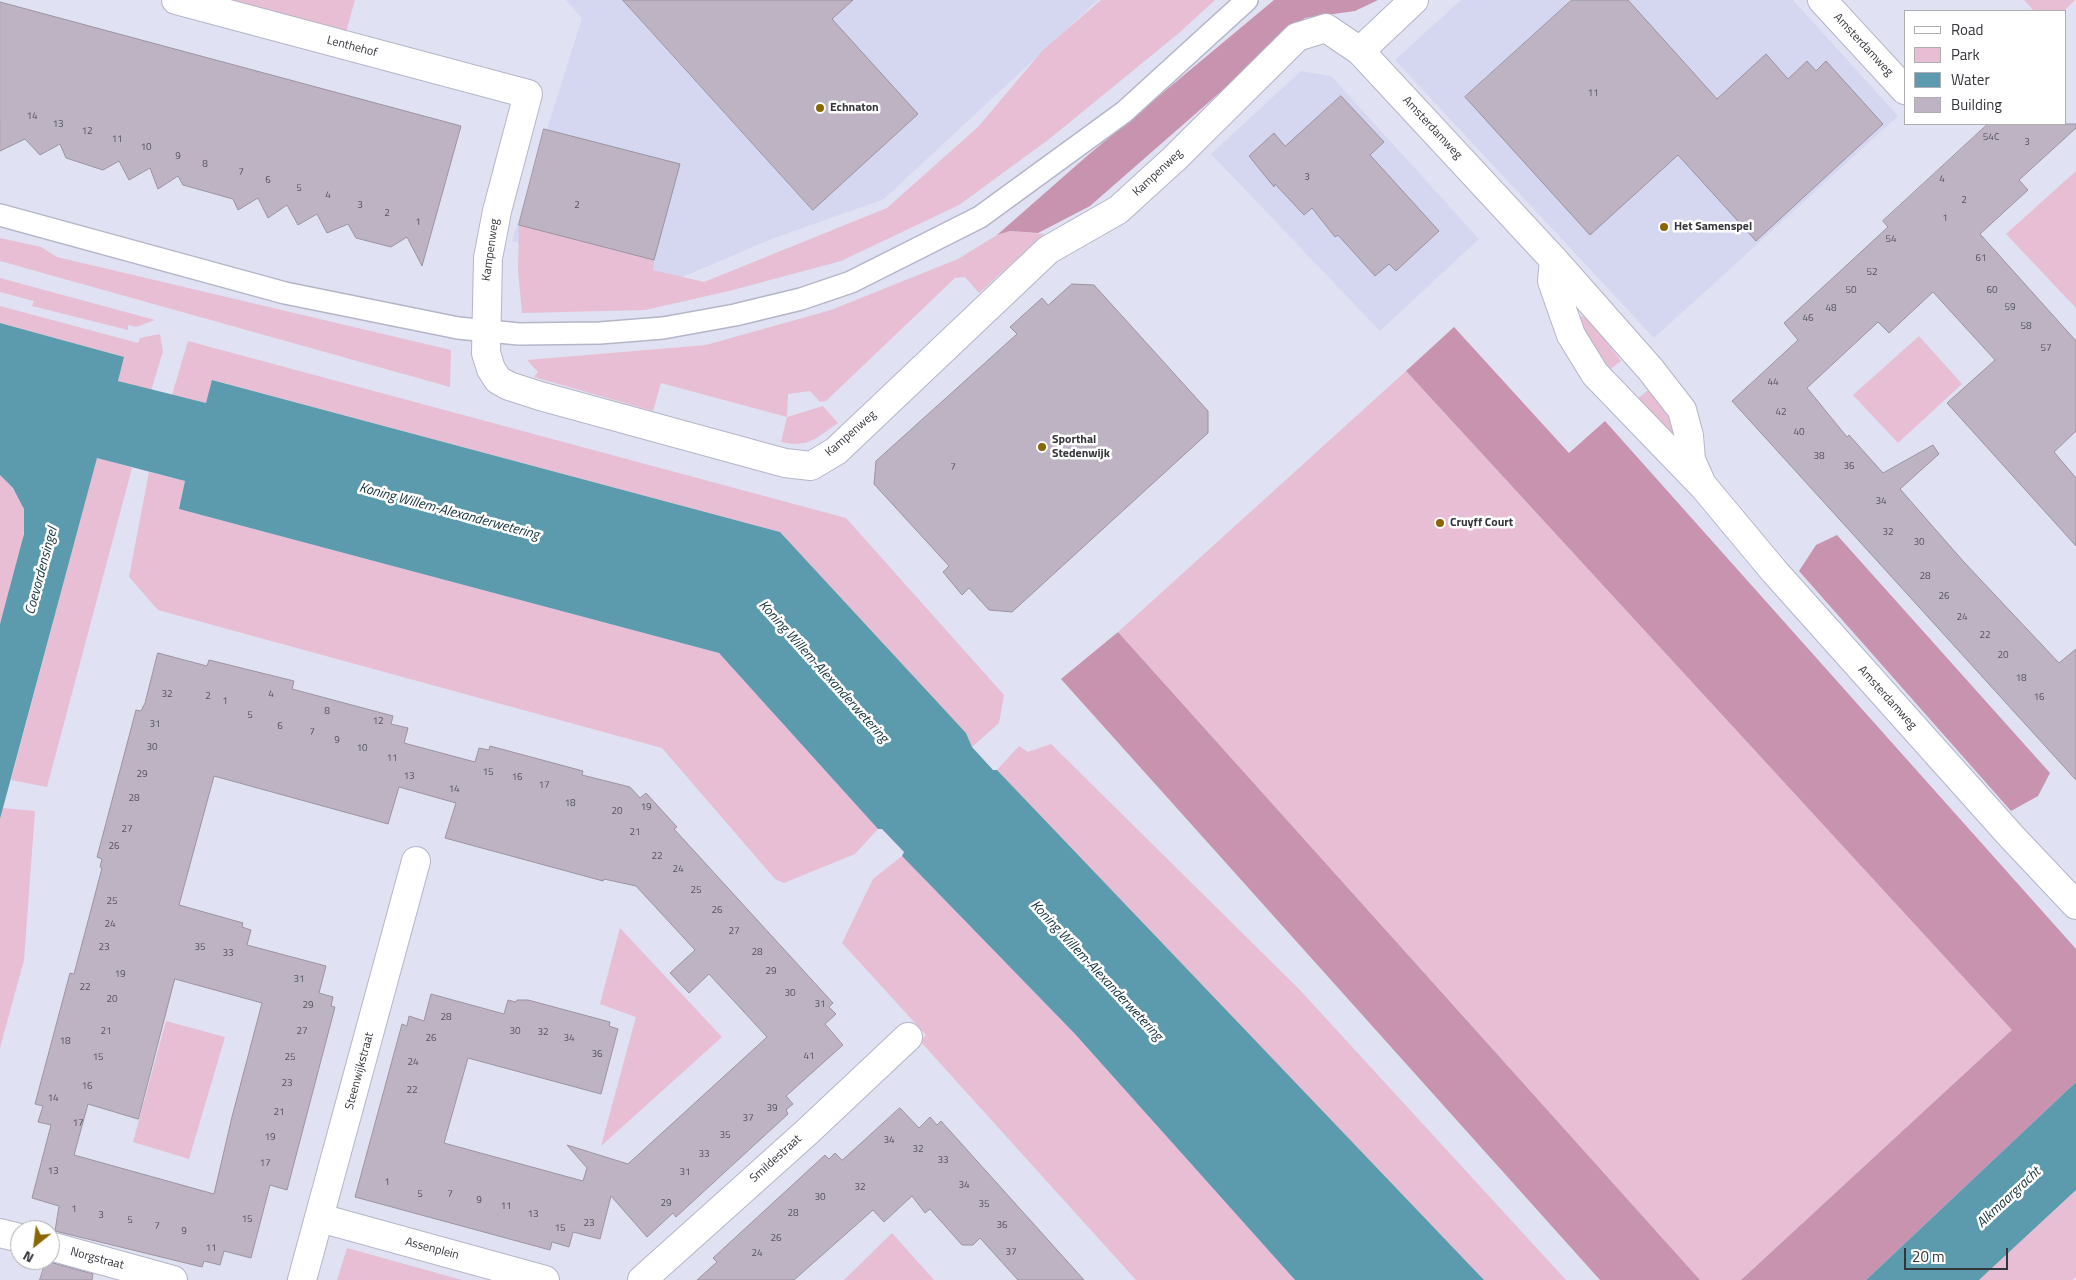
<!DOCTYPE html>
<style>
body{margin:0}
#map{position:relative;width:2076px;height:1280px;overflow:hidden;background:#e0e1f3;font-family:"Titillium Web",sans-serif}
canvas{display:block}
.legend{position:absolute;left:1904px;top:10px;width:162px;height:115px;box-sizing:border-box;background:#fff;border:1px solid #aeaeb1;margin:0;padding:6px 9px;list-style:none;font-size:15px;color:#34343b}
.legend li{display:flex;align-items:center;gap:10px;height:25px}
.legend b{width:25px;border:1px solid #aeaeb1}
.north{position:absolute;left:10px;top:1220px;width:50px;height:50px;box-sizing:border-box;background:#fff;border:1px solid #aeaeb1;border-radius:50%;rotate:209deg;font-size:14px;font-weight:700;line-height:20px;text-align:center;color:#34343b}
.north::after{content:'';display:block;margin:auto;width:18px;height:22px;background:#8a6605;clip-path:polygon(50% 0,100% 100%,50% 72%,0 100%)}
.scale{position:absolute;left:1904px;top:1248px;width:104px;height:22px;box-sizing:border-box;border:2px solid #34343b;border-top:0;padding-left:6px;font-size:15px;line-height:18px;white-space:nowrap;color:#34343b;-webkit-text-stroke:4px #fff;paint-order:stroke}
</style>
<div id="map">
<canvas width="2076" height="1280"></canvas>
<ul class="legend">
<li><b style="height:6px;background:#fff"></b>Road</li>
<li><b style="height:14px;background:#e7bed3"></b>Park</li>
<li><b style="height:14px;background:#5b9bad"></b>Water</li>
<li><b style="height:14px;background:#bdb3c2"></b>Building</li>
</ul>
<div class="north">N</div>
<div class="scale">20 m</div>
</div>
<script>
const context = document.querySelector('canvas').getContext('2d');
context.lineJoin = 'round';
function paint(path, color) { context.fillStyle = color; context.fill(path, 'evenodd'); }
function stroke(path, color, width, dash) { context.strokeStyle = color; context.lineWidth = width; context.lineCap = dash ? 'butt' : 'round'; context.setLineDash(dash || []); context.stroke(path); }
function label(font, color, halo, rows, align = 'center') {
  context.font = font + ' "Titillium Web",sans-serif'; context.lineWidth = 5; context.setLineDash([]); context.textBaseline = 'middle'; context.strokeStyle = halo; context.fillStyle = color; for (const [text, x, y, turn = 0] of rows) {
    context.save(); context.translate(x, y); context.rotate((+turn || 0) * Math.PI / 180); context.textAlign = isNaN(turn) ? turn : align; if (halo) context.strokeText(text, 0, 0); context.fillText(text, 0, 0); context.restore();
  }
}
const built = new Path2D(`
 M566 0H1098L884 199 769 240 664 285 512 241 582 18Z
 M1461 0H1793L1898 116 1654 338 1395 60Z
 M1301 71 1331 76 1479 239 1380 331 1211 154Z`);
const green = new Path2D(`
 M226 0H355L346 32Z
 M1101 0H1215L1179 33 1048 140 959 205 841 261 729 291 645 310 522 313 518 270 519 225 654 260 653 270 704 282 887 208 978 127 1043 50Z
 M2024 0H2075L2064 11H2034Z
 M2076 171V308L2006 234Z
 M1010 231 1044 234 979 293 965 277 955 278 826 401 820 402 810 391 788 394 787 417 823 406 838 423C816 438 809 448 781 442L787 417 661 383 653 411 534 377 538 372 527 360 706 345 831 310 958 259 997 235Z
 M0 238 41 247 57 257 451 350 450 387 0 261Z
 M0 278 155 320 136 327 128 325V330L32 306 34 301 0 292Z
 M0 306 138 343 140 338 160 334 163 351 151 391 118 381 124 357 0 323Z
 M1587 316 1621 361 1609 370 1588 342 1577 317Z
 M1919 336 1962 384 1898 443 1853 395Z
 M188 341 846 518 1004 695 999 723 972 747 966 733 780 532 213 380 206 403 172 395Z
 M1406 371 2013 1030 1741 1280H1700L1118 632Z
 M1654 385 1676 423 1680 449 1635 401Z
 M97 457 132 468 47 787 11 780Z
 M149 472 185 481 179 509 719 653 878 829 855 854 784 883 775 879 662 748 158 610 129 577Z
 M0 475C10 485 21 496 24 510 29 537 8 595 0 624Z
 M1051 744 1299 989 1566 1280H1484L997 770 1019 746 1028 752Z
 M3 808 35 811 24 960 0 1048V819Z
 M902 856 1075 1034 1295 1280H1136L920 1041 926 1035 842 943 873 879Z
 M620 928 722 1037 601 1146 636 1017 600 1004Z
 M166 1021 225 1037 189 1159 133 1142Z
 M2076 1190V1277L2072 1280H1979Z
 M892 1233 934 1280H844Z
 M347 1248 462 1280H337Z`);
const forest = new Path2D(`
 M1274 0H1378L1355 11 1305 18 1090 206 1038 233 1010 231 997 235 1087 156Z
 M1454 327 1569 453 1605 421 2076 949V1082L1866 1280H1741L2012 1030 1406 371Z
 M1837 535 2050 773 2038 796 2011 811 1799 571 1816 545Z
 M1118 632 1700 1280H1600L1061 679Z`);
const water = new Path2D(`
 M0 323 124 357 118 381 206 403 212 380 780 532 966 733 972 747 993 770H997L1484 1280H1295L1075 1034 902 856 904 852 882 829H878L719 653 179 509 185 481 97 458 0 819V624L24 534V509L13 488 0 475Z
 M2076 1082V1190L1979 1280H1866Z`);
const building = new Path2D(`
 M623 0H853L832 19 918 114 813 210Z
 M1572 0H1628L1717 99 1766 54 1788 79 1807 61 1816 71 1826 61 1883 124 1756 241 1678 155 1590 235 1465 97Z
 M0 2 461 126 422 266 407 237 391 247 356 238 348 224 327 233 317 214 298 225 287 205 268 218 258 198 238 210 233 199 183 185 178 176 158 189 150 168 129 180 119 161 103 170 66 158 60 144 40 155 25 139 0 151Z
 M1341 96 1384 142 1370 155 1439 231 1396 271 1389 264 1375 276 1338 235 1335 237 1312 208 1304 215 1275 184 1274 187 1249 156 1274 133 1285 146Z
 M1988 124H2076V128L2019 180 2028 190 1980 234 2076 341V431L2054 452 2076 478V546L1947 403 1995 360 1933 292 1889 333 1878 322 1807 388 1847 437 1849 435 1883 473 1933 445 1939 454 1900 489 1963 561 2059 663 2076 649V780L1732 401 1798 340 1784 323 1888 227 1883 221Z
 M544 129 680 164 654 260 519 225Z
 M1072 284 1094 285 1208 411V433L1012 612 989 610 969 588 962 595 943 572 949 566 874 484 876 461 1017 334 1010 327 1042 298 1048 305Z
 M158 653 207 666 209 660 294 681 292 689 393 716 391 724 408 728 404 743 475 762 479 748 489 750 490 746 583 771 582 775 630 787 640 798 646 793 677 827 674 829 833 1003 829 1007 836 1014 825 1024 843 1045 786 1096 793 1104 786 1110 788 1114 676 1217 673 1213 647 1237 611 1196 600 1239 573 1232 569 1247 552 1242 550 1250 355 1197 402 1024 407 1026 409 1016 424 1021 431 994 504 1014 508 1000 516 1002 517 1000H528L610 1022 609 1026 618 1029 601 1094 468 1058 444 1143 583 1181 587 1168 567 1145 628 1164 767 1037 709 974 689 993 670 973 695 950 636 886 604 879 603 881 445 838 456 803 399 787 388 824 214 776 179 905 243 923 242 927 251 930 247 945 326 966 319 993 333 997 331 1006 335 1007 287 1190 270 1185 251 1258 224 1251 220 1265 204 1261 202 1267 55 1231 59 1206 32 1198 51 1125 38 1122 43 1106 35 1104 70 973 74 974 102 868 100 867 102 859 97 857 136 710 141 711 145 703ZM175 979 262 1003 232 1117 214 1194 74 1155 88 1104 138 1119Z
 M900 1108 919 1128 930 1117 937 1125 941 1121 1084 1280H1018L980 1238 973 1245H962L930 1209 925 1213 912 1196 884 1222 873 1210 794 1280H697L717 1262 713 1258 825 1155 829 1159 835 1153 842 1160Z
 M46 1261 93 1274 92 1280H40Z`);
const service = new Path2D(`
 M0 215 285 293 458 328 519 334 600 333 663 328 735 315 801 299 851 282 980 217 1124 112 1247 0`);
const minor = new Path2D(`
 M176 0 528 94 497 211 488 258 486 353 491 369 498 380 509 386 540 396 785 463 811 466 836 451 1048 250 1118 210 1174 159 1297 37 1326 28 1360 51
 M1414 0 1360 51 1554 260 1651 370 1682 410 1689 436 1691 460 1700 480
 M1822 0 1905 90
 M1554 260 1552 281 1571 335 1595 374 1704 487 1774 571 2011 836 2076 905
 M320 1218 545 1280
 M0 1233 20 1238
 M50 1246 173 1280
 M302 1280 416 861
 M642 1280 807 1132 908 1037`);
const markers = [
 [820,108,5,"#8a6605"],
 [1664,227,5,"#8a6605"],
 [1042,447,5,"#8a6605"],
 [1440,523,5,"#8a6605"]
];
const numberNames = [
 ["11",1593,94],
 ["14",32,117],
 ["13",58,125],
 ["12",87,132],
 ["54C",1991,138],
 ["11",117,140],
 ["3",2027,143],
 ["10",146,148],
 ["9",178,157],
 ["8",205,165],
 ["7",241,173],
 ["3",1307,178],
 ["4",1942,180],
 ["6",268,181],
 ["5",299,189],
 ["4",328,196],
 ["2",1964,201],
 ["3",360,206],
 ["2",577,206],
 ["2",387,214],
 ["1",1945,219],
 ["1",418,223],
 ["54",1891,240],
 ["61",1981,259],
 ["52",1872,273],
 ["50",1851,291],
 ["60",1992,291],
 ["59",2010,308],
 ["48",1831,309],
 ["46",1808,319],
 ["58",2026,327],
 ["57",2046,349],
 ["44",1773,383],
 ["42",1781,413],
 ["40",1799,433],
 ["38",1819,457],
 ["36",1849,467],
 ["7",953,468],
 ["34",1881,502],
 ["32",1888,533],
 ["30",1919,543],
 ["28",1925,577],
 ["26",1944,597],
 ["24",1962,618],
 ["22",1985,636],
 ["20",2003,656],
 ["18",2021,679],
 ["32",167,695],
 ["4",271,695],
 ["2",208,697],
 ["16",2039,698],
 ["1",225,702],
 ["8",327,712],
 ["5",250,716],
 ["12",378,722],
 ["31",155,725],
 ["6",280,727],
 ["7",312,733],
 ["9",337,741],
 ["30",152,748],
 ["10",362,749],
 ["11",392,759],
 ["15",488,773],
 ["29",142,775],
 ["13",409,777],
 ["16",517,778],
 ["17",544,786],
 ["14",454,790],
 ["28",134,799],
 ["18",570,804],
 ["19",646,808],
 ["20",617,812],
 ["27",127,830],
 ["21",635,833],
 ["26",114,847],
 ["22",657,857],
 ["24",678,870],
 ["25",696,891],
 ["25",112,902],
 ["26",717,911],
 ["24",110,925],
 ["27",734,932],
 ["23",104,948],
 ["35",200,948],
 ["28",757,953],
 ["33",228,954],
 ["29",771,972],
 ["19",120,975],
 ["31",299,980],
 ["22",85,988],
 ["30",790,994],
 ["20",112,1000],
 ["31",820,1005],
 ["29",308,1006],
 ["28",446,1018],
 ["21",106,1032],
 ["27",302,1032],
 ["30",515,1032],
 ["32",543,1033],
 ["26",431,1039],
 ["34",569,1039],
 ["18",65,1042],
 ["36",597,1055],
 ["41",809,1057],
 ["15",98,1058],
 ["25",290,1058],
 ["24",413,1063],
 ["23",287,1084],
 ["16",87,1087],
 ["22",412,1091],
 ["14",53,1099],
 ["39",772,1109],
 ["21",279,1113],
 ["37",748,1119],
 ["17",78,1124],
 ["35",725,1136],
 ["19",270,1138],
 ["34",889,1141],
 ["32",918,1150],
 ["33",704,1155],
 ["33",943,1161],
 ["17",265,1164],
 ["13",53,1172],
 ["31",685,1173],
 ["1",387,1183],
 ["34",964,1186],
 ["32",860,1188],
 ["5",420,1195],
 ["7",450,1195],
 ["30",820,1198],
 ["9",479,1201],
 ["29",666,1204],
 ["35",984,1205],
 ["11",506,1207],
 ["1",74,1210],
 ["28",793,1214],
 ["13",533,1215],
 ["3",101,1216],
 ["15",247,1220],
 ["5",130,1221],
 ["23",589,1224],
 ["36",1002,1226],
 ["7",157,1227],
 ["15",560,1229],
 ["9",184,1232],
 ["26",776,1239],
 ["11",211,1249],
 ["37",1011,1253],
 ["24",757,1254]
];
const streetNames = [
 ["Amsterdamweg",1863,45,47],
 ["Lenthehof",352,47,15],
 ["Amsterdamweg",1432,128,47],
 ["Kampenweg",1158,173,-43],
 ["Kampenweg",491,250,-82],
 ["Kampenweg",851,434,-41],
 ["Amsterdamweg",1887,698,48],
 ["Steenwijkstraat",360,1071,-75],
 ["Smildestraat",776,1159,-42],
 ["Assenplein",432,1249,15],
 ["Norgstraat",97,1259,15]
];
const poiNames = [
 ["Echnaton",830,108],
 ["Het Samenspel",1674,227],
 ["Sporthal",1052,440],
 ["Stedenwijk",1052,454],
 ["Cruyff Court",1450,523]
];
const waterNames = [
 ["Koning Willem-Alexanderwetering",449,512,15],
 ["Coevordensingel",42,571,-75],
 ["Koning Willem-Alexanderwetering",823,672,48],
 ["Koning Willem-Alexanderwetering",1096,971,47],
 ["Alkmaargracht",2009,1198,-43]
];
paint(built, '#d5d7f0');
paint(green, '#e7bed3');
paint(forest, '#c793ae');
paint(water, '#5b9bad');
paint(building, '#bdb3c2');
stroke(building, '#9c93a1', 1);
stroke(service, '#b4b6c7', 24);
stroke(minor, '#b4b6c7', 30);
stroke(service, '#fff', 21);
stroke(minor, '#fff', 28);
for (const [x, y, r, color] of markers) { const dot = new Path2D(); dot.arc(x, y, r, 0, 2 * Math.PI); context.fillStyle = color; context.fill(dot); stroke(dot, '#fff', 2); }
label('10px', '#56545d', null, numberNames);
label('12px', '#34343b', '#fff', streetNames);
label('bold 12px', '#34343b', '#fff', poiNames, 'left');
label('italic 14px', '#12323b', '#fff', waterNames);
</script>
